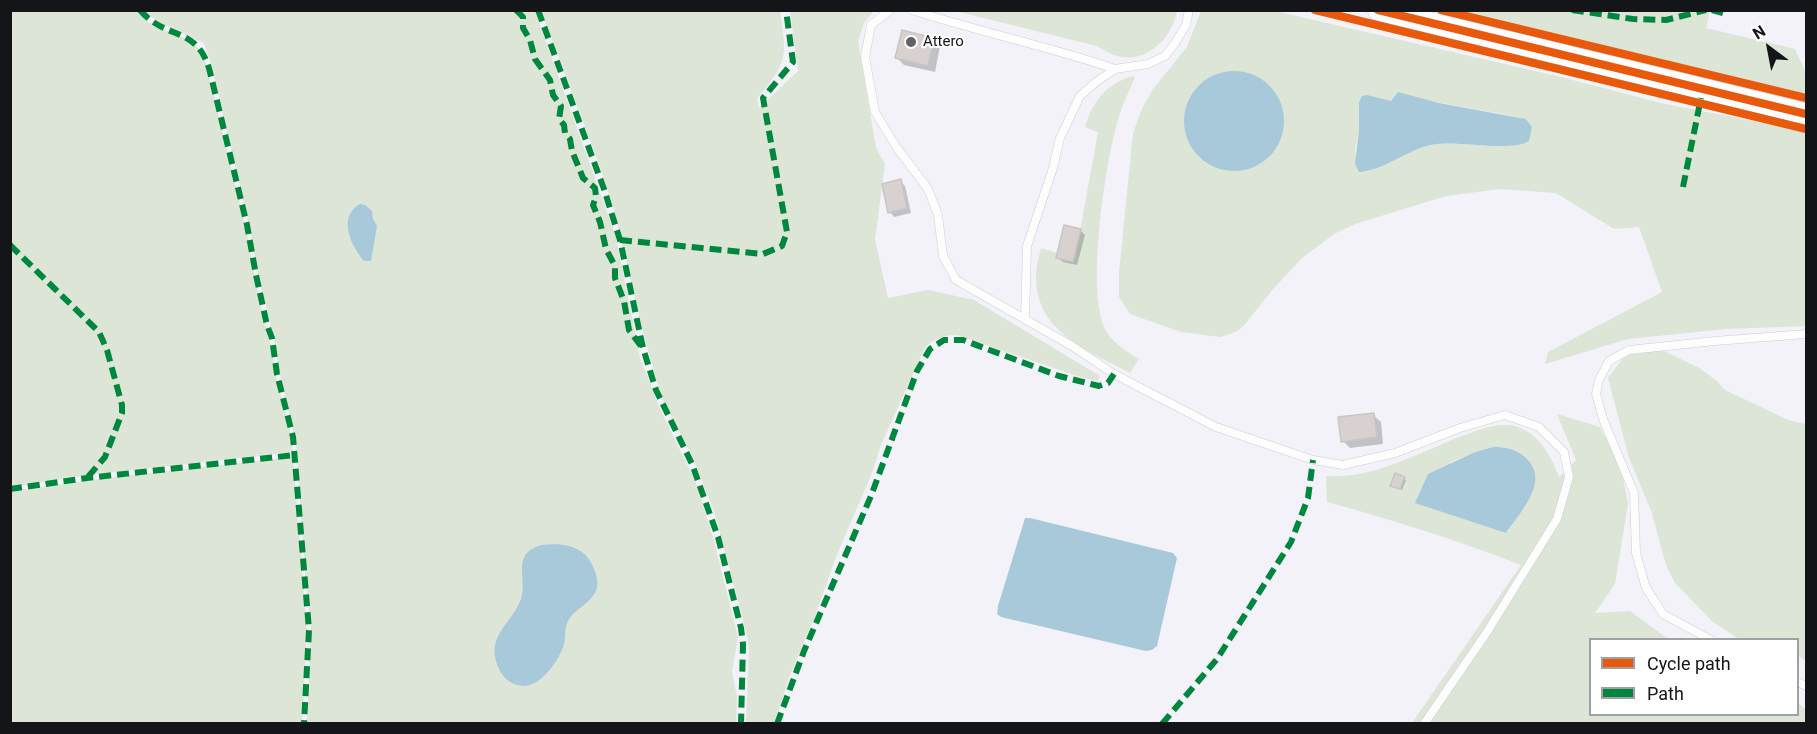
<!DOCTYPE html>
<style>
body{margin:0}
#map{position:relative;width:1817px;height:734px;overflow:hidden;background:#f2f2f8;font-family:Roboto,sans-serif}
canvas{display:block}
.frame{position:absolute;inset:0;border:12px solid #141518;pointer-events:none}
.legend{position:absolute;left:1589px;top:638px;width:210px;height:78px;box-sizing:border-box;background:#fefefe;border:2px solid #a0a1a2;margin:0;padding:8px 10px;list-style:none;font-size:18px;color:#141518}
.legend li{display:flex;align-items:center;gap:12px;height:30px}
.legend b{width:30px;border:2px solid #a0a1a2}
.north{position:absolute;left:1739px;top:18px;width:60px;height:60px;-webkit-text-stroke:4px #fefefe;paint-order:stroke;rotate:328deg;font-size:16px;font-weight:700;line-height:24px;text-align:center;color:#141518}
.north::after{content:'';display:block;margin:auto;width:21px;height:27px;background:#141518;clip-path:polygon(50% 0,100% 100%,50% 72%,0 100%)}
</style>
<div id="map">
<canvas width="1817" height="734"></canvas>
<div class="frame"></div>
<ul class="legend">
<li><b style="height:8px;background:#e8590c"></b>Cycle path</li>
<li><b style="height:8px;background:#00873e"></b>Path</li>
</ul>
<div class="north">N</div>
</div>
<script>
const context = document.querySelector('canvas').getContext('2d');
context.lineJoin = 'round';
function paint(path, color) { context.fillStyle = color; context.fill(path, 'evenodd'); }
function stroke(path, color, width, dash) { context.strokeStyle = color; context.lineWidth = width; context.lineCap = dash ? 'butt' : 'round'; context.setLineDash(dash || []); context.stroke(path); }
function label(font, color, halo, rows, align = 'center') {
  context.font = font + ' Roboto,sans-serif'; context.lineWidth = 4.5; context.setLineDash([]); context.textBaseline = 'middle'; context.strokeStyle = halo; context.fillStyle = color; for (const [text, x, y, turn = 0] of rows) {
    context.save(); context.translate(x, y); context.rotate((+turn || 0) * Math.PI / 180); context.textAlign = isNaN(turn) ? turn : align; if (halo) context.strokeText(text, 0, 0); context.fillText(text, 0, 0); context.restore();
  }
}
const green = new Path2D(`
 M667 10 780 11C787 59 788 61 757 99L759 108 798 71 790 11H874L864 23 858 41 876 148 885 164 875 240 888 298 928 290 974 300 1100 376 1097 381 1080 377 957 335C943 335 936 338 925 347L881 445 872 473 836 557 815 616 788 680 775 723H746L749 651 748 639 714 511 692 456 662 399 645 340 615 214 599 164 541 11Z
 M10 11H139C151 34 184 30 199 49 203 54 205 61 207 67L245 225 262 312 271 345 276 378 289 425 293 452 87 475 11 487Z
 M143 11H535L616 237 640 358 661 411 696 483 714 541 738 637 732 672 737 697 736 723H307L311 629 306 585 296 444 279 370 274 338 257 271 249 225 212 67 204 43 160 23Z
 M955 11V10L1177 11C1172 39 1145 66 1114 55 1108 53 1103 49 1097 46Z
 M1201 11H1275L1561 77 1665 104 1806 131V326L1726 329 1628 339 1545 364 1548 352 1662 292 1639 227 1614 229 1556 193 1500 189 1446 196 1355 224 1334 234 1302 258 1274 288 1245 324 1238 331 1230 334 1220 337 1181 332 1130 314 1119 297V273L1133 133 1142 109 1153 89 1187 47ZM1396 95 1503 114 1526 119 1532 127 1529 141C1513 152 1460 141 1437 144 1413 147 1390 161 1369 171L1355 152 1359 130V102L1391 101Z
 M1449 11H1710L1706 28 1795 49 1806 73V96Z
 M1133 76 1135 77C1129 91 1122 105 1118 120 1105 163 1086 290 1105 329 1112 343 1126 351 1139 359L1130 373C1087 350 1035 332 1036 275 1036 266 1039 257 1041 248L1075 259 1098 132 1085 127C1092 102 1107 83 1133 76Z
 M1658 348 1699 368 1717 381 1725 390 1788 420 1806 424V661L1798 656V640L1739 639 1713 622 1675 583 1666 565 1651 510 1629 458 1608 378 1629 350Z
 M1557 414 1600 427 1621 468 1628 504 1615 584 1595 613 1630 611 1668 639 1590 640V714H1798V703L1806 709V723H1412L1521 565C1457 540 1393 520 1327 502L1326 476C1374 479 1418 453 1462 436 1476 431 1491 424 1507 425 1534 426 1551 454 1559 477L1576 460ZM1493 447C1505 447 1518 448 1527 459 1548 486 1522 510 1506 533L1449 463 1475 452Z
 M293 457 307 631 302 723H11V491L131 475Z`);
const water = new Path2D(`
 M1184 121a50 50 0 1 1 100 0a50 50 0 1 1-100 0Z
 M1398 92 1439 103 1526 119 1532 127 1529 141C1513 152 1460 141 1437 144 1409 147 1387 170 1359 172L1355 164 1359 130V102L1362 96 1367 95 1391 101Z
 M360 204 365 205 372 211 373 219 377 226 371 261H364C351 246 337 217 360 204Z
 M1493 447C1506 447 1518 449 1527 459 1550 482 1520 513 1506 533L1415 503 1428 474 1475 452Z
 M1025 518H1030L1173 553 1177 558 1157 646 1152 650 1146 651 1001 617 997 614 998 606Z
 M541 545C564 542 586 546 594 569 597 576 599 584 596 591 590 604 574 609 568 621 564 629 566 636 564 644 560 659 542 685 525 686 516 686 507 682 502 674 481 638 511 626 521 599 528 577 510 555 541 545Z`);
const shadow = new Path2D(`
 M933 39 940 46 935 72 904 65 897 58Z
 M900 181 905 186 911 213 894 217 890 212Z
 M1080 230 1085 235 1077 265 1063 262 1058 257Z
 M1373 415 1381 422 1383 444 1350 448 1343 441Z
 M1404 478 1406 480 1402 490 1392 485Z`);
const building = new Path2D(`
 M902 30 934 38 928 66 895 58Z
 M901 179 907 208 888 213 882 184Z
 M1064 225 1081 229 1073 262 1056 258Z
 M1374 413 1377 437 1341 442 1338 417Z
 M1395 473 1405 477 1400 489 1390 486Z`);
const lane = new Path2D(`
 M890 10 871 25 865 57 875 112 897 148 928 189 938 215 943 256 956 280 1072 346 1114 374 1216 427 1313 460 1343 465 1395 453 1460 428 1505 415 1539 427 1564 452 1569 477 1557 519 1487 632 1424 724
 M912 10C979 32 1049 46 1115 69
 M1025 319 1027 246 1053 168 1060 138 1080 96 1096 82 1115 69 1148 64 1165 56 1175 43 1186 25 1189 10
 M1711 640 1663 614 1646 588 1636 553 1634 493 1603 419 1596 394 1599 380 1609 361 1629 350 1715 341 1806 334
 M1798 682 1806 686`);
const secondary = new Path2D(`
 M1378 10 1806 114`);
const quiet = new Path2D(`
 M140 10C166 41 198 25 210 72L247 225 256 275 267 325 272 338 277 374 293 437 309 630 304 724
 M516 10 523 17V28L530 40 535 59 550 80 553 95 561 106 559 119 564 125 565 133 570 139 572 151 583 178 595 188 596 197 593 205 600 222 606 249 615 266V278L624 301 629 330 641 346
 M538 10 604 189 620 240 643 348 656 390 692 464 718 537 741 628 743 644 741 724
 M1572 10 1633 19 1666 20 1706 10
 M1712 10 1723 13
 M1683 187 1701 98
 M620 240 763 254 782 246 787 232 763 98 793 62 786 10
 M10 245 99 332 107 350 122 405V413L105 457 87 478
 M10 489 87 478 295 455
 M777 724 804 651 871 496 917 371 930 349 944 340H963L1059 376 1099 386 1108 383 1114 374
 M1162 724 1217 659 1291 542 1308 498 1313 460`);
const cycleway = new Path2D(`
 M1315 10 1806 129
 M1378 10 1806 114
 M1441 10 1806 98`);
const markers = [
 [911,42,6,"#626266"]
];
const poiNames = [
 ["Attero",923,42]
];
paint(green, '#dde5d7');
paint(water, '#a8c9d9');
paint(shadow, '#0003');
paint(building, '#d9d1cf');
stroke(building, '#c8c5c7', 1.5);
stroke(lane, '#cdced2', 9);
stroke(secondary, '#cdced2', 22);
stroke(lane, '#fdfdfe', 8);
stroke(secondary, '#fdfdfe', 21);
stroke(quiet, '#00873e', 6, [12, 6]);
stroke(cycleway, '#e8590c', 8);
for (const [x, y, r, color] of markers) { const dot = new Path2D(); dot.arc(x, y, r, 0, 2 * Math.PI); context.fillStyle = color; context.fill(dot); stroke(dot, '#fefefe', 2); }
label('15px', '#141518', '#fefefe', poiNames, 'left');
</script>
